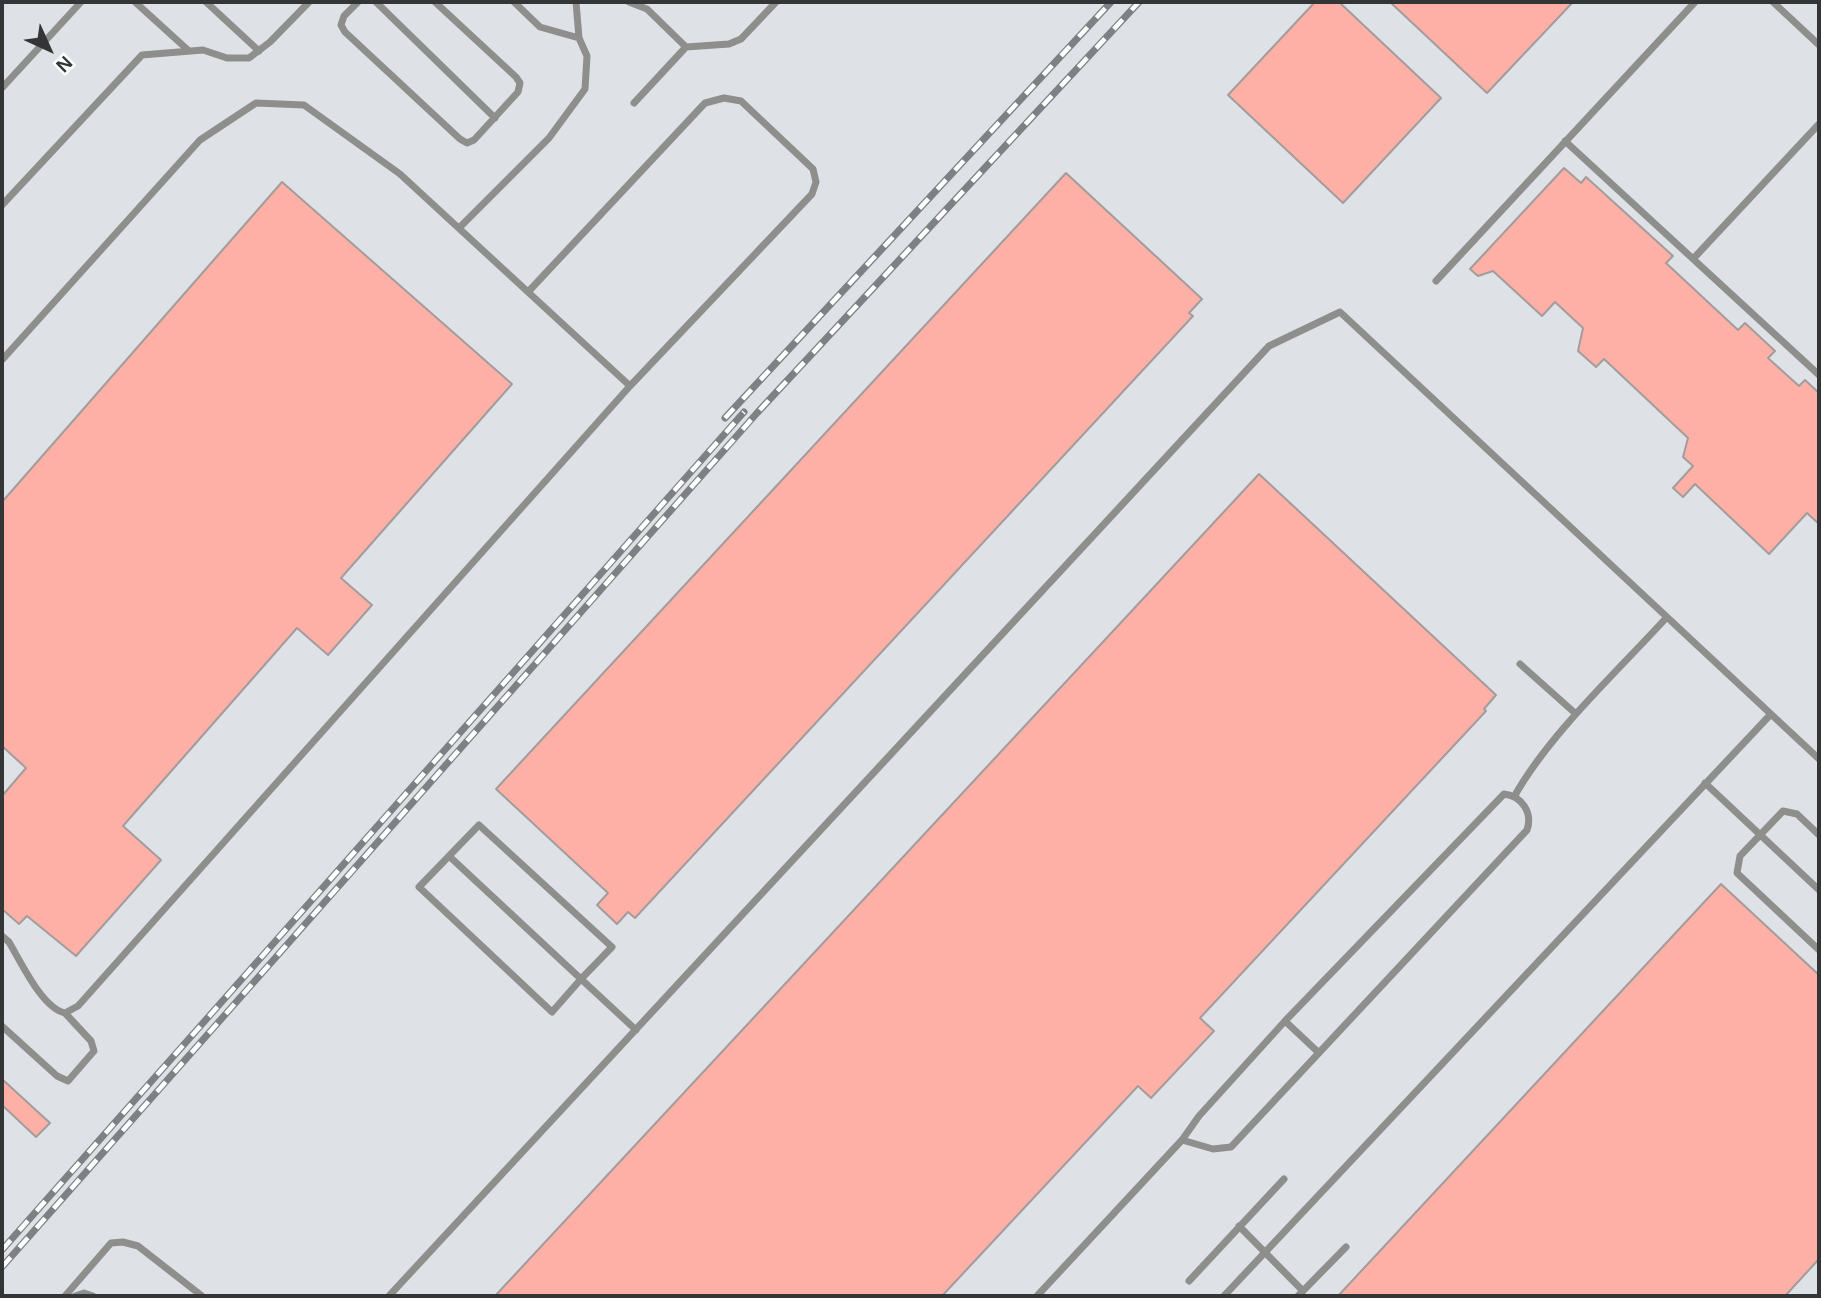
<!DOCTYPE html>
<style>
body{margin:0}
#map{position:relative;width:1821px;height:1298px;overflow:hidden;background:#dee2e7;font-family:Arial,sans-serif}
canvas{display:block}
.frame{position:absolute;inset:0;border:4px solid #333536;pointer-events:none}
.north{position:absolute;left:14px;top:14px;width:70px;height:70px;-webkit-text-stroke:5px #fff;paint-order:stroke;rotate:135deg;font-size:19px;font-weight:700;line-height:28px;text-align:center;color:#333536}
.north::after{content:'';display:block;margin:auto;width:24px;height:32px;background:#333536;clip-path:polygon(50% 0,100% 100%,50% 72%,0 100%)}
</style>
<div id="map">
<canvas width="1821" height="1298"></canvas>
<div class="frame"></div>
<div class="north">N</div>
</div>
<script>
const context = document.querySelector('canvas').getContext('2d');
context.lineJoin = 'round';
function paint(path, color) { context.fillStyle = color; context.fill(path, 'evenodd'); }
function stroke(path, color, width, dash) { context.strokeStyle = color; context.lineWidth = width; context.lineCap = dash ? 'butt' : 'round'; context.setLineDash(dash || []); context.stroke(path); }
const building = new Path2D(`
 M1315 2H1339L1441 98 1343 203 1228 95Z
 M1390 2H1573L1487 93Z
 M1564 168 1581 183 1586 177 1673 256 1666 263 1738 330 1745 323 1775 351 1768 358 1799 386 1805 380 1819 393V524L1807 513 1769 554 1695 484 1683 497 1673 488 1693 466 1683 457 1688 438 1604 359 1596 367 1578 351 1583 328 1555 302 1542 316 1493 271 1478 276 1470 269Z
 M1066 173 1202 299 1189 313 1193 316 635 918 628 912 617 924 597 905 608 893 496 789Z
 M282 182 512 384 341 578 372 605 328 655 297 628 123 826 161 860 76 956 27 916 19 924 2 909V796L26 768 2 746V502Z
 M1259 474 1496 695 1484 709 1486 711 1200 1018 1214 1031 1151 1098 1138 1086 942 1296H495Z
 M1721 884 1819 975V1259L1785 1296H1338Z
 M2 1079 50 1123 36 1137 2 1105Z`);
const lane = new Path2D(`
 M135 2 189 51
 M206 2 259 51
 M358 2 344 16 341 25 345 32 460 139 467 143 474 140 518 92 520 83 516 77 435 2
 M376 2 495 118
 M514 2 540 27 579 38
 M629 2 647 9 686 47 729 44 741 39 776 2
 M1773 2 1819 45
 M2 88 81 2
 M634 103 686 47
 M1565 141 1819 375
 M2 205 142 55 203 50 227 58H249L270 42 309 2
 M459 228 549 138 585 89 587 56 579 38 576 2
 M1693 259 1819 124
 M1436 281 1695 2
 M528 292 705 103 724 98 741 101 813 169 816 182 812 194 630 386
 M2 360 200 140 256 103 304 105 400 174 630 386 78 1006 65 1013C42 1008 21 962 9 942L2 936
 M1520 664 1576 714
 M1705 783 1819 890
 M1514 797C1549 734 1618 671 1667 617
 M1819 835 1797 814 1783 811 1740 856 1737 873 1819 950
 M449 856 581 979 612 947 479 825 419 887 552 1012 581 979 636 1030
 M1285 1021 1319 1053
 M2 1026 57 1076 68 1081 94 1051 91 1041 65 1013
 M1239 1226 1303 1291
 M1189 1281 1284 1179
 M65 1296 111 1243 123 1242 138 1246 202 1296
 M75 1296 84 1293 93 1296
 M389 1296 1269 346 1340 312 1819 759
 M1037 1296 1182 1140 1199 1116 1285 1021 1504 794C1522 796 1533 813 1527 830L1231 1147 1213 1149 1182 1140
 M1224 1296 1771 714
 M1298 1296 1346 1247`);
const rail = new Path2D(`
 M725 418 1111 2
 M2 1250 744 412
 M2 1267 757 413 1139 2`);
paint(building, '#feafa6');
stroke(building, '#a39c9c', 2);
stroke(lane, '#8e8e8c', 7);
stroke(rail, '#7e8184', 7);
stroke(rail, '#fff', 4.5, [13]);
</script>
